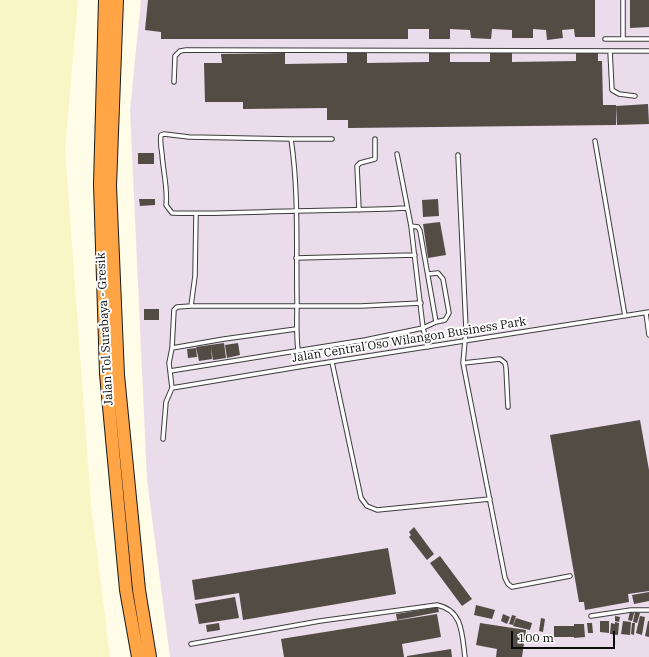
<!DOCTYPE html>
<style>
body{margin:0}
#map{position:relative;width:649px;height:657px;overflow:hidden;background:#fffce7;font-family:"IBM Plex Serif",serif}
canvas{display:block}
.scale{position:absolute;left:511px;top:631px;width:104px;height:18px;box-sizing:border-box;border:2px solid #0a0a0a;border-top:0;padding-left:5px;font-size:12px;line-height:14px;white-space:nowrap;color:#0a0a0a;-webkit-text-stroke:3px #fff;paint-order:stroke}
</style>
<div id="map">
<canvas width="649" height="657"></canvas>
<div class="scale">100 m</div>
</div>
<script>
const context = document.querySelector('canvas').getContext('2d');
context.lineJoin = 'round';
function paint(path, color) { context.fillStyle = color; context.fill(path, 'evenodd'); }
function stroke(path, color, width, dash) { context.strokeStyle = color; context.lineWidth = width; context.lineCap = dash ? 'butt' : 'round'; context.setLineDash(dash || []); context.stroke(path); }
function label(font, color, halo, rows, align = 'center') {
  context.font = font + ' "IBM Plex Serif",serif'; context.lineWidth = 4; context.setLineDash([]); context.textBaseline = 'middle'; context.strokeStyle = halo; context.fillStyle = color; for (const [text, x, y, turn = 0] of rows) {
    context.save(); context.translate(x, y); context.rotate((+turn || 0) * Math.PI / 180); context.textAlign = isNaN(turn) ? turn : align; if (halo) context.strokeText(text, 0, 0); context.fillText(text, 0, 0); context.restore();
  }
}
const industrial = new Path2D(`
 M141 0H649V657H170L147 479 130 110Z`);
const farmland = new Path2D(`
 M0 0H78L65 149 91 505 110 657H0Z`);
const building = new Path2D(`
 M148 0H595V37H575L574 29 562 30 563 38 547 40 546 30 533 29V38H512V30L492 29 491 39 471 38 470 30 450 29V39H429V29H408V39H161V32L145 30Z
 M630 0H649V27L630 28Z
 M576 52H598V61H602L603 105H616V125L348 128V120H327V108L243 109V102H205L204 63H222L221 54 285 53V64L347 63V53H367V63L429 62V53H450V62H490V53H512V62L576 61Z
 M648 104 649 124 617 125 616 106Z
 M138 153H154V164H138Z
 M139 199H155V205L140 206Z
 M438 199 439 216 423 217 422 200Z
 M440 222 446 255 428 258 423 224Z
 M144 309H159V320H144Z
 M224 343 226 358 213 360 211 348 212 359 199 361 196 347Z
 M238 343 240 355 227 358 225 345Z
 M196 348 197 357 188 358 187 349Z
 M640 420 649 470V591L628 594 629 602 585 610 584 602H579L550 435Z
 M414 527 434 554 427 560 409 537 411 535 409 532Z
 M388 548 396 594 243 620 239 593 195 600 192 580Z
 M440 556 472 599 462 606 430 563Z
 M649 592V601L634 604 632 595Z
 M235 597 239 618 199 624 195 604Z
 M476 605 495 610 492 619 474 615Z
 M438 607 439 612 397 620 396 614Z
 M630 612 634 613 632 621 628 620Z
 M635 612 640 613 637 623 633 622Z
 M437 614 441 637 402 644 404 657H284L281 639Z
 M503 614 510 617 507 624 501 621Z
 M512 615 516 616 513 625 509 624Z
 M615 616 620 617 619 622 615 621Z
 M640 616 645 617 642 635 636 633Z
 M516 618 532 623 530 630 513 626Z
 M541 618 545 619 543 632 539 631Z
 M600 621H609V633L600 632Z
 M623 621 631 622 630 635 621 634Z
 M648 621H649V637L645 636Z
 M615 622 619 623 618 635 610 634 611 623 615 624Z
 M219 623 220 630 207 632 206 625Z
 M480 623 526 630 522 657H496L497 649 476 645Z
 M587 623H592L593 633H588Z
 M632 623H635L634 635 631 634Z
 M574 624H584L585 637 574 638V631V637H554V626H574Z
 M451 649 452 657H407V656Z`);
const service = new Path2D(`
 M623 0V39
 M605 39H649
 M610 51 612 90 619 94 635 96
 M174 82 175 56 180 51 186 50 649 51
 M291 139H332
 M595 141 625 316
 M397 154 411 226 423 328 428 347
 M458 155 466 329 463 363 505 578 508 584 512 587 570 576
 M359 210 357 166 360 163 375 159V139
 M296 258 415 255
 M428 274 438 273 443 279 449 313 445 320 436 322
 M191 306H361L421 303
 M646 313 649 335
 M172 348 224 339 296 329
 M298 350C296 334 297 318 297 301 296 248 299 192 291 139L189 137 164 134 161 135C160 141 161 148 162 154 163 171 168 189 166 205L172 213C213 214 253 212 294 211 332 210 370 210 407 208
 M332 362 361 498 367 506 377 510 490 499
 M463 363 500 359 505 363 506 368 508 407
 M170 371 365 340 423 328 436 322 420 231 418 227 411 226
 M172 388 298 367 649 312
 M163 439 166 402 172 388 169 363 172 348 174 310 177 307 191 306 195 276 196 214
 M591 616 631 610H649
 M191 644 320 621 437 605C463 610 462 635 465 657`);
const motorway = new Path2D(`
 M105 0 100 184 106 374 126 590 138 657
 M117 0 110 186 118 375 139 590 150 657`);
const streetNames = [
 ["Jalan Tol Surabaya - Gresik",105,329,-93],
 ["Jalan Central Oso Wilangon Business Park",409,340,-9]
];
paint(industrial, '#eadceb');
paint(farmland, '#f8f6c4');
paint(building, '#534c45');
stroke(service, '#3d3d3d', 5.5);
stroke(motorway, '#1b1b1b', 14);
stroke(service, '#fff', 3.5);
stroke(motorway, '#ffa545', 12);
label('12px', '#0a0a0a', '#fff', streetNames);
</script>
